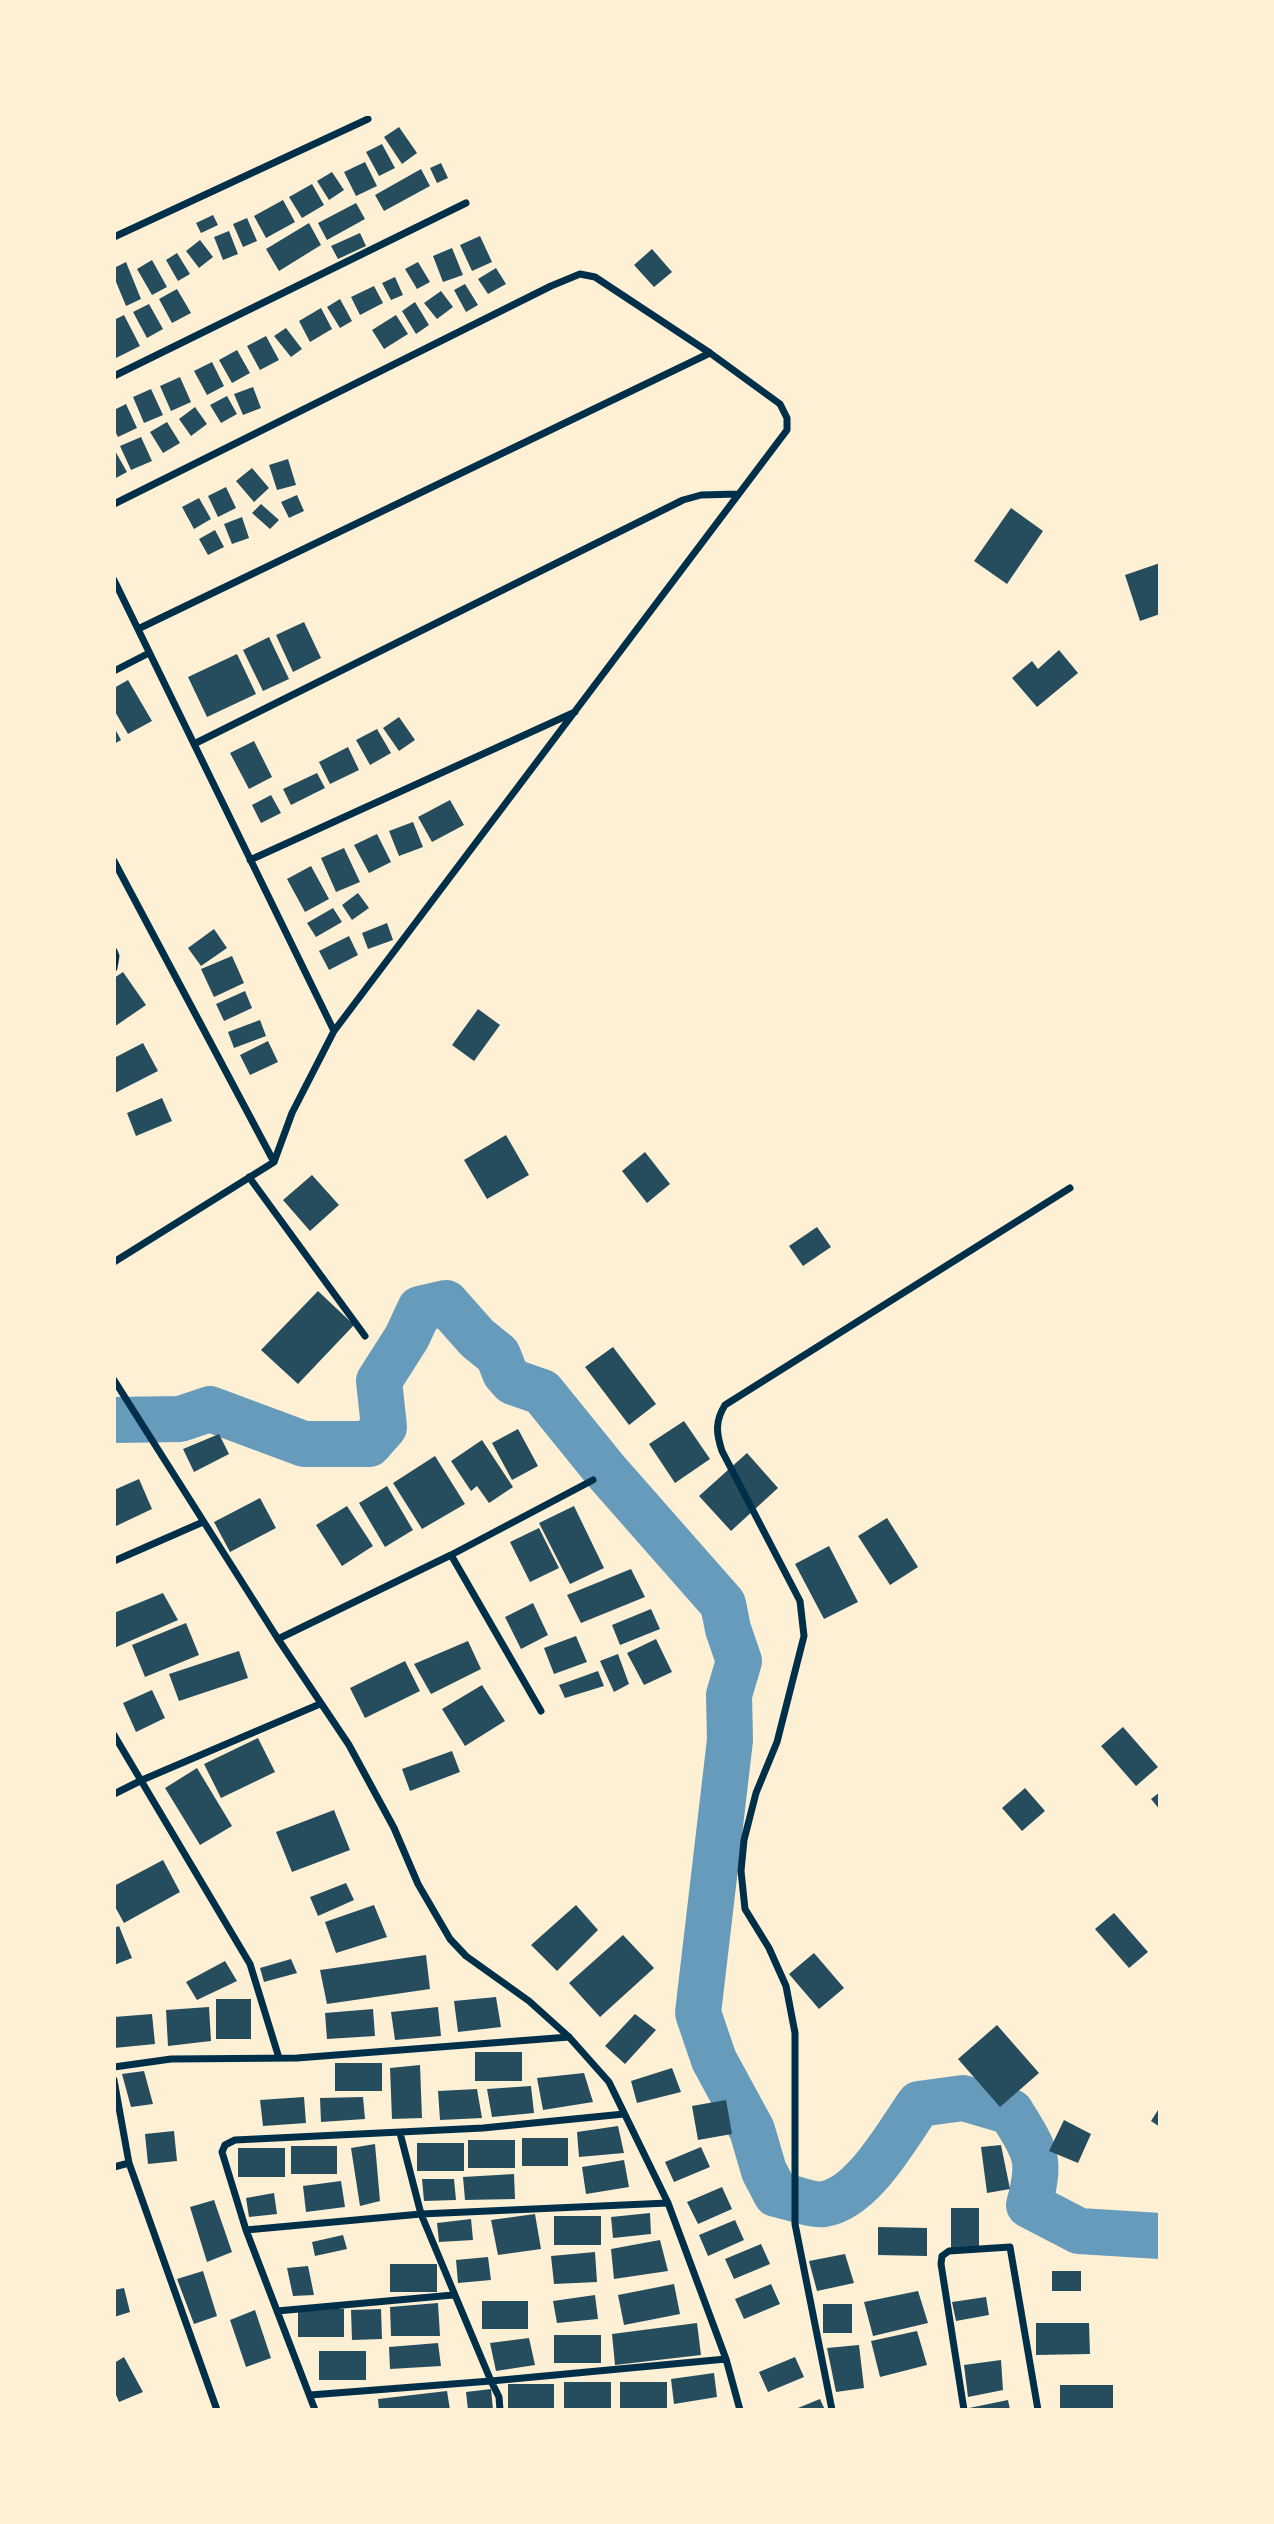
<!DOCTYPE html>
<style>
body{margin:0}
#map{position:relative;width:1274px;height:2524px;overflow:hidden;background:#fdf0d5;font-family:Merriweather,serif}
canvas{display:block}
.frame{position:absolute;inset:0;border:116px solid #fdf0d5;pointer-events:none}
</style>
<div id="map">
<canvas width="1274" height="2524"></canvas>
<div class="frame"></div>
</div>
<script>
const context = document.querySelector('canvas').getContext('2d');
context.lineJoin = 'round';
function stroke(path, color, width, dash) { context.strokeStyle = color; context.lineWidth = width; context.lineCap = dash ? 'butt' : 'round'; context.setLineDash(dash || []); context.stroke(path); }
function paint(path, color) { context.fillStyle = color; context.fill(path, 'evenodd'); }
const river = new Path2D(`
 M114 1420 180 1419 210 1409 304 1444H369L384 1427 379 1381 407 1337 420 1309 446 1303 477 1338 498 1355 505 1373 513 1382 542 1392 606 1471 723 1604 728 1629 739 1661 729 1695 730 1740 698 2013 714 2060 752 2130 764 2171 776 2194C787 2196 813 2206 824 2204 863 2198 897 2135 919 2104L963 2098 1011 2112C1035 2152 1042 2157 1029 2205L1079 2231 1160 2236`);
const building = new Path2D(`
 M399 127 417 153 402 164 384 137Z
 M382 144 395 168 379 176 366 152Z
 M365 162 377 186 356 196 344 172Z
 M441 163 448 178 437 183 430 168Z
 M421 169 430 186 384 211 375 195Z
 M332 172 344 190 329 200 317 181Z
 M312 184 324 205 302 218 289 197Z
 M283 200 295 222 266 238 254 216Z
 M356 203 365 219 327 240 318 223Z
 M213 215 218 225 201 233 196 223Z
 M247 218 257 241 243 247 233 224Z
 M309 223 321 245 279 271 266 249Z
 M229 231 238 254 223 260 214 237Z
 M360 233 366 246 338 259 331 246Z
 M480 236 492 262 472 271 460 245Z
 M200 240 213 257 199 268 186 251Z
 M452 248 463 275 443 282 433 256Z
 M652 249 672 272 654 287 634 265Z
 M177 253 190 274 178 281 166 260Z
 M152 260 167 287 152 295 137 269Z
 M126 262 141 299 126 306 114 277V268Z
 M418 262 430 282 417 289 405 269Z
 M496 268 506 284 488 294 478 279Z
 M395 277 403 295 391 300 382 283Z
 M465 284 478 305 466 312 454 290Z
 M374 286 383 303 360 315 351 297Z
 M177 289 191 313 172 323 159 299Z
 M441 291 453 307 437 319 424 303Z
 M340 299 352 321 340 328 327 307Z
 M415 302 429 325 416 334 402 311Z
 M149 304 163 329 147 338 133 312Z
 M321 308 332 329 310 342 299 321Z
 M124 315 140 346 114 359V320Z
 M396 315 408 334 384 349 372 330Z
 M286 328 302 349 291 357 274 336Z
 M266 336 279 360 260 370 247 346Z
 M237 350 250 373 232 383 219 360Z
 M212 362 224 386 207 395 194 371Z
 M180 377 191 402 171 411 160 386Z
 M253 387 261 408 243 415 234 394Z
 M151 389 163 415 144 423 133 397Z
 M227 396 237 414 221 423 210 405Z
 M126 404 137 428 118 437 114 429V410Z
 M195 407 207 424 191 436 179 419Z
 M167 422 180 443 163 453 150 432Z
 M141 437 152 461 131 470 120 446Z
 M114 449 127 472 114 479Z
 M288 459 296 485 277 490 269 465Z
 M252 468 269 488 254 502 236 481Z
 M226 487 236 508 218 517 208 496Z
 M297 495 304 511 289 518 281 502Z
 M199 498 211 519 194 529 182 507Z
 M261 504 279 520 270 529 252 513Z
 M1011 508 1043 531 1007 584 974 561Z
 M242 517 249 538 232 544 224 524Z
 M215 530 224 547 208 555 199 539Z
 M1160 563V614L1140 621 1125 575Z
 M304 622 321 658 293 672 276 635Z
 M269 637 289 679 263 691 243 650Z
 M1059 650 1078 673 1037 707 1012 678 1032 661 1038 669Z
 M237 654 256 694 207 717 188 677Z
 M128 680 152 721 128 734 114 710V688Z
 M399 717 415 740 399 751 383 728Z
 M114 727 121 740 114 744Z
 M377 729 391 753 370 765 356 740Z
 M254 741 272 777 249 789 230 753Z
 M348 747 359 770 330 784 319 762Z
 M317 773 325 788 291 805 283 789Z
 M271 795 281 813 261 823 252 805Z
 M450 800 464 825 432 842 418 817Z
 M413 822 423 847 399 856 389 831Z
 M377 834 391 862 369 873 354 845Z
 M344 848 360 882 336 892 321 858Z
 M311 866 329 899 305 912 287 879Z
 M358 893 369 908 352 920 342 905Z
 M333 908 342 922 316 937 307 923Z
 M387 923 393 940 368 949 362 933Z
 M214 929 227 948 201 966 188 948Z
 M349 936 358 955 329 970 319 951Z
 M232 956 244 983 214 997 201 969Z
 M123 972 146 1005 114 1027V978Z
 M245 991 252 1008 224 1021 216 1004Z
 M478 1009 500 1025 474 1061 452 1045Z
 M260 1020 266 1036 234 1048 228 1032Z
 M268 1041 278 1062 250 1075 240 1055Z
 M143 1043 158 1071 115 1093 114 1058Z
 M162 1098 172 1121 136 1136 127 1113Z
 M506 1135 529 1175 487 1199 464 1160Z
 M645 1152 670 1184 647 1203 622 1171Z
 M312 1175 339 1205 310 1231 283 1200Z
 M817 1227 831 1247 803 1266 789 1246Z
 M318 1291 354 1325 298 1384 261 1350Z
 M613 1347 656 1404 629 1425 585 1367Z
 M684 1421 710 1459 675 1483 649 1444Z
 M518 1429 538 1466 512 1480 492 1443Z
 M219 1434 229 1454 194 1472 183 1449Z
 M482 1440 513 1487 489 1503 477 1486 471 1491 451 1461Z
 M747 1453 778 1488 731 1531 699 1496Z
 M435 1456 465 1504 422 1529 393 1483Z
 M139 1479 152 1509 114 1527V1490Z
 M387 1486 413 1530 385 1547 359 1503Z
 M260 1498 276 1528 230 1552 214 1522Z
 M347 1506 373 1546 342 1566 316 1525Z
 M574 1506 604 1568 570 1584 539 1523Z
 M887 1518 918 1567 890 1585 858 1536Z
 M539 1528 559 1568 530 1582 510 1542Z
 M829 1546 858 1602 824 1619 795 1564Z
 M631 1569 645 1597 581 1623 567 1595Z
 M163 1593 178 1620 114 1648V1613Z
 M533 1603 548 1635 521 1649 505 1617Z
 M651 1609 660 1629 620 1645 612 1625Z
 M186 1623 199 1655 145 1677 132 1645Z
 M576 1636 587 1662 554 1674 544 1648Z
 M656 1639 672 1672 644 1685 627 1653Z
 M468 1641 481 1669 431 1694 414 1664Z
 M239 1651 248 1678 179 1701 169 1674Z
 M618 1654 629 1684 614 1692 600 1661Z
 M405 1661 420 1691 365 1718 350 1688Z
 M598 1671 604 1686 565 1698 559 1685Z
 M482 1685 505 1721 465 1746 442 1709Z
 M152 1690 165 1718 136 1732 123 1703Z
 M1123 1727 1158 1767 1136 1786 1101 1746Z
 M258 1738 275 1772 221 1798 204 1764Z
 M452 1751 460 1772 410 1791 402 1769Z
 M197 1768 232 1826 200 1845 165 1788Z
 M1025 1788 1045 1811 1022 1831 1002 1808Z
 M1160 1792V1810L1151 1799Z
 M334 1810 350 1850 292 1872 276 1832Z
 M163 1860 180 1892 124 1923 114 1905V1886Z
 M346 1883 354 1900 318 1916 310 1897Z
 M374 1905 387 1937 336 1953 325 1922Z
 M576 1905 598 1930 557 1971 531 1945Z
 M1114 1913 1148 1952 1129 1968 1095 1929Z
 M119 1926 132 1958 114 1965V1928Z
 M623 1935 654 1968 600 2017 569 1983Z
 M814 1953 844 1988 819 2009 789 1974Z
 M426 1955 430 1989 327 2004 320 1970Z
 M291 1959 297 1973 264 1982 260 1968Z
 M225 1961 237 1981 197 2000 186 1982Z
 M496 1997 501 2027 458 2032 454 2001Z
 M216 1999H251V2039H216Z
 M209 2007 211 2041 168 2046 166 2010Z
 M438 2007 441 2036 395 2040 391 2012Z
 M373 2009 375 2036 327 2039 325 2013Z
 M152 2014 155 2044 114 2048V2017Z
 M635 2014 656 2030 625 2064 605 2046Z
 M997 2025 1039 2073 1000 2107 958 2059Z
 M475 2052H522V2081H475Z
 M335 2063H382V2091H335Z
 M420 2065 422 2118 392 2119 390 2068Z
 M672 2068 681 2092 637 2103 631 2081Z
 M144 2071 153 2104 131 2107 122 2074Z
 M584 2073 593 2102 543 2110 537 2078Z
 M531 2086 534 2113 492 2117 487 2089Z
 M477 2089 482 2118 440 2120 438 2091Z
 M304 2097 306 2123 263 2126 260 2100Z
 M363 2097 365 2119 321 2122 320 2098Z
 M726 2100 732 2134 698 2140 692 2106Z
 M1160 2107V2127L1151 2121Z
 M1064 2120 1091 2134 1078 2163 1049 2151Z
 M618 2126 624 2153 579 2157 577 2132Z
 M174 2131 177 2161 148 2164 145 2134Z
 M522 2138H568V2166H522Z
 M468 2140H515V2168H468Z
 M417 2143H464V2171H417Z
 M375 2144 380 2201 360 2206 351 2148Z
 M1001 2145 1010 2189 987 2193 981 2147Z
 M291 2146H337V2174H291Z
 M701 2147 710 2167 674 2182 665 2162Z
 M238 2148H285V2177H238Z
 M624 2160 629 2187 586 2194 582 2167Z
 M514 2174 515 2199 465 2200 463 2177Z
 M422 2179H454L456 2200 424 2201Z
 M341 2181 345 2207 306 2212 303 2186Z
 M722 2187 732 2209 698 2224 687 2202Z
 M274 2193 277 2214 249 2217 246 2198Z
 M214 2200 232 2252 207 2262 190 2207Z
 M951 2208H979V2248H951Z
 M650 2213 651 2234 613 2238 611 2217Z
 M535 2214 541 2249 498 2255 491 2220Z
 M554 2216H601V2245H554Z
 M471 2219 473 2240 439 2242 437 2223Z
 M735 2220 744 2240 708 2256 699 2235Z
 M878 2227 927 2228V2256L878 2255Z
 M343 2235 347 2249 315 2256 312 2242Z
 M660 2240 668 2271 614 2279 611 2249Z
 M761 2244 770 2264 734 2279 725 2259Z
 M595 2252 597 2282 554 2284 551 2256Z
 M845 2254 854 2283 817 2291 809 2261Z
 M488 2257 491 2280 458 2283 456 2260Z
 M390 2264H437V2292H390Z
 M308 2266 314 2295 293 2296 287 2268Z
 M203 2271 217 2316 194 2324 177 2279Z
 M1052 2271H1081V2291H1052Z
 M674 2284 680 2314 624 2325 618 2295Z
 M771 2284 780 2304 744 2319 735 2299Z
 M124 2288 130 2312 114 2317V2290Z
 M918 2291 928 2323 873 2336 864 2302Z
 M595 2295 598 2319 557 2323 553 2301Z
 M986 2297 989 2315 956 2321 952 2302Z
 M482 2301H528V2329H482Z
 M438 2303 440 2336H391L390 2307Z
 M823 2304H852V2333H823Z
 M298 2309H344V2337H298Z
 M381 2309 382 2339 352 2340 351 2310Z
 M255 2310 271 2358 246 2367 230 2320Z
 M697 2323 701 2355 615 2365 612 2334Z
 M1036 2323H1089L1090 2354 1036 2355Z
 M917 2331 927 2365 880 2377 871 2341Z
 M554 2335H601V2363H554Z
 M529 2338 535 2365 496 2371 490 2343Z
 M438 2343 441 2366 390 2369 389 2347Z
 M859 2345 864 2388 836 2392 827 2348Z
 M319 2351H366V2380H319Z
 M124 2357 143 2392 119 2402 114 2390V2363Z
 M795 2357 804 2377 768 2392 759 2372Z
 M1001 2360 1003 2390 968 2397 964 2365Z
 M714 2373 717 2397 674 2404 671 2379Z
 M564 2382H611V2410H564Z
 M620 2382H667V2410H620Z
 M508 2384H554V2410H508Z
 M1060 2385H1113V2410H1060Z
 M491 2389 493 2410H468L466 2392Z
 M447 2391 450 2410H379L378 2399Z
 M820 2399 825 2410H793Z
 M1008 2400 1010 2410H969V2408Z`);
const minor = new Path2D(`
 M114 237 368 119
 M114 376 466 203
 M114 504 551 286 580 274 595 277 710 353 780 404 787 418V430L334 1031 292 1113 274 1162 114 1262
 M114 580 334 1031
 M138 629 710 353
 M114 671 149 653
 M194 744 683 500 701 495 738 494
 M250 860 575 712
 M114 861 274 1162
 M114 951 116 956 114 968
 M249 1177 365 1336
 M114 1380 278 1639 349 1745 394 1828 418 1884 450 1939 466 1956 529 2001 569 2037 609 2082 668 2203 726 2359 740 2410
 M451 1555 541 1711
 M114 1561 203 1522
 M278 1639 451 1555 593 1480
 M114 1735 250 1964 279 2058
 M114 1794 142 1780 320 1704
 M114 2067 171 2059 297 2058 569 2037
 M114 2080 129 2163 217 2410
 M114 2167 129 2163
 M246 2230 421 2214 400 2133
 M277 2311 453 2295
 M310 2395 491 2381 421 2214 668 2203
 M315 2410 246 2230 222 2152 225 2145 235 2140 483 2128 624 2114
 M500 2410 499 2397 491 2381 726 2359
 M832 2410 795 2224V2033L786 1986 769 1948 745 1909 741 1871 744 1840 756 1793 777 1742 804 1636 800 1601 722 1451C716 1433 715 1421 725 1405L1070 1188
 M964 2410 941 2264 942 2256 949 2251 1010 2247 1038 2410`);
stroke(river, '#669bbc', 46);
paint(building, '#264d5e');
stroke(minor, '#003049', 7);
</script>
